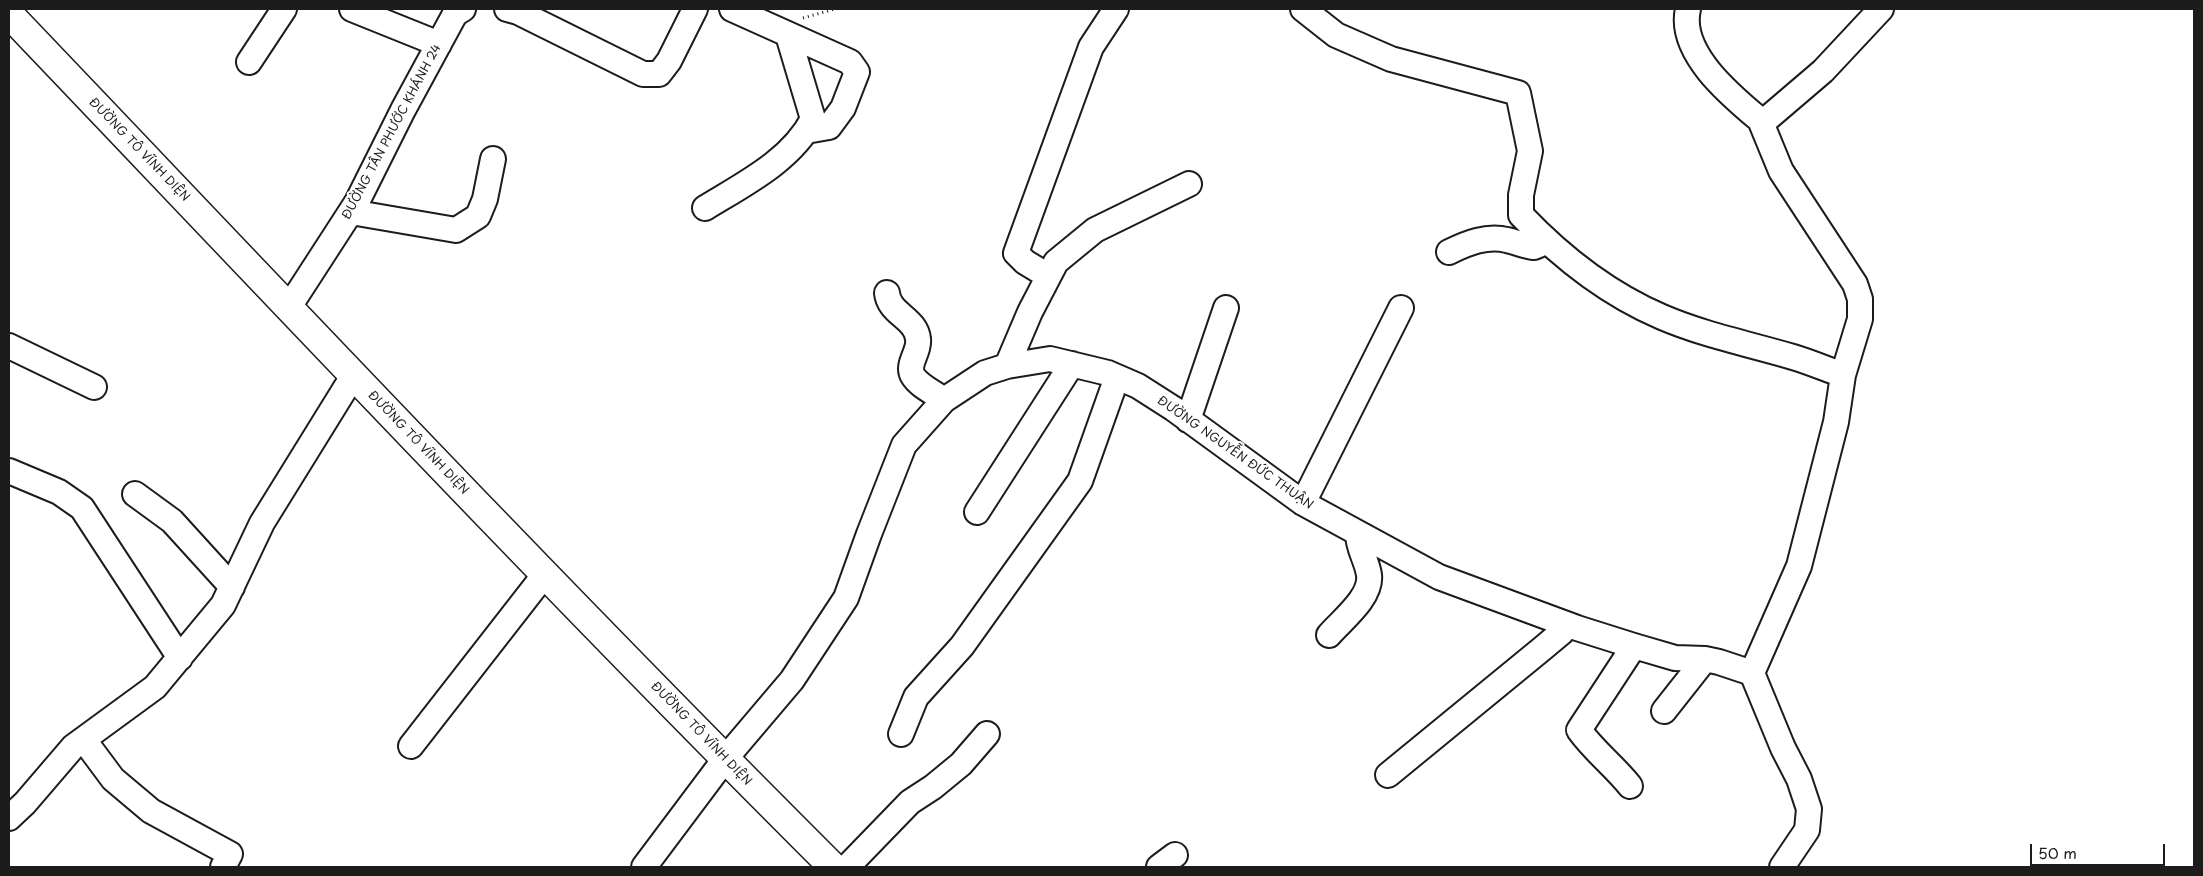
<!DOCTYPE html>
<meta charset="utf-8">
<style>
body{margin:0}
#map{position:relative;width:2203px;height:876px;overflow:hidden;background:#fff;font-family:"Playpen Sans",sans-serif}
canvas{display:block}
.frame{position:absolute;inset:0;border:10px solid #1c1c1c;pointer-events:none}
.scale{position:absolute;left:2030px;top:844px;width:135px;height:22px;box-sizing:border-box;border:2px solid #1c1c1c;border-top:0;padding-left:6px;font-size:15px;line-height:18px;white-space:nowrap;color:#1c1c1c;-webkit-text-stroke:4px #fff;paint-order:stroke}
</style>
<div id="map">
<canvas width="2203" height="876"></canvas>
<div class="frame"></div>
<div class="scale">50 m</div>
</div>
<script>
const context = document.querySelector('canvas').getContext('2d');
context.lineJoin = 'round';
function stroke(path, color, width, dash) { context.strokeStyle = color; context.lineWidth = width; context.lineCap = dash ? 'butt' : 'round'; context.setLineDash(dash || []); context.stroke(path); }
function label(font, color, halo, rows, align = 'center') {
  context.font = font + ' "Playpen Sans",sans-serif'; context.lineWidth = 4; context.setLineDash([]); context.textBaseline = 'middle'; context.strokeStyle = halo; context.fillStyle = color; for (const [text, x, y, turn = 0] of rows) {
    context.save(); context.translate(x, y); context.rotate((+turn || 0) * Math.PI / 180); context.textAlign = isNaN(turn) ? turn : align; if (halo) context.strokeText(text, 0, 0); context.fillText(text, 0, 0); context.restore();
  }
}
const path = new Path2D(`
 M803 18 835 9`);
const minor = new Path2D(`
 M352 9 439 44
 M507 9 518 12 643 74H659L669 61 695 9
 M732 9 850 62 857 72 843 108 829 127 806 131
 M1303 9 1336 35 1391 59 1518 93 1530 151 1521 195V215C1561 257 1608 294 1662 317 1704 335 1749 344 1793 357 1810 362 1826 369 1843 375
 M1688 9C1678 52 1730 95 1760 120L1768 118 1823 71 1881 9
 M249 62 284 9
 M705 208C744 184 791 161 813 119L788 35
 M351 212 456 230 478 216 485 199 493 159
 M1449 252C1467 243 1487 235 1507 240 1516 242 1525 246 1534 247L1546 242
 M1048 276 1025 262 1016 253 1091 47 1116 9
 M887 293C889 314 916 318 918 339 920 352 906 364 913 376 919 386 935 393 944 400
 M289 307 357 202 403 110 455 14 463 9
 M9 346 94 387
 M1007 366 1030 312 1056 262 1095 230 1189 184
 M1188 420 1226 308
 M9 471 59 492 82 508 180 658
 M135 494 172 521 232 587
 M1303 503 1401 308
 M977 512 1072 364
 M1329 635C1342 620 1372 597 1369 575 1367 560 1358 549 1358 534
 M1752 673 1799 566 1836 422 1843 375 1860 319V299L1855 284 1781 171 1760 120
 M1664 711 1705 659
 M901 734 916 697 962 646 1080 481 1117 377
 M84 740 113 779 151 811 230 854 223 867
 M411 746 545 574
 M1388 775 1543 648 1562 632 1566 624
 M1630 786C1614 766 1594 751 1579 730L1634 646
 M9 818 25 803 73 747 155 687 223 605 262 523 353 376
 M644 867 725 759 792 680 846 598 869 534 904 445 944 400 985 373 1007 366 1050 359 1108 373 1138 386 1174 409 1303 503 1439 577 1577 628 1634 646 1675 658 1705 659 1719 662 1752 673 1783 748 1799 779 1809 809 1807 830 1782 867
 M847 867 910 802 933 787 961 764 987 734
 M1159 867 1175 855`);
const major = new Path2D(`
 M9 14C282 300 553 588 833 867`);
const streetNames = [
 ["ĐƯỜNG TÂN PHƯỚC KHÁNH 24",392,132,-62],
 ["ĐƯỜNG TÔ VĨNH DIỆN",139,150,46],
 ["ĐƯỜNG TÔ VĨNH DIỆN",418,443,46],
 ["ĐƯỜNG NGUYỄN ĐỨC THUẬN",1235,453,35],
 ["ĐƯỜNG TÔ VĨNH DIỆN",701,734,46]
];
stroke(minor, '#1c1c1c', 28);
stroke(major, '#1c1c1c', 31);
stroke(path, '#1c1c1c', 3, [1, 4]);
stroke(minor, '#fff', 24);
stroke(major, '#fff', 28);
label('12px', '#1c1c1c', '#fff', streetNames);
</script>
